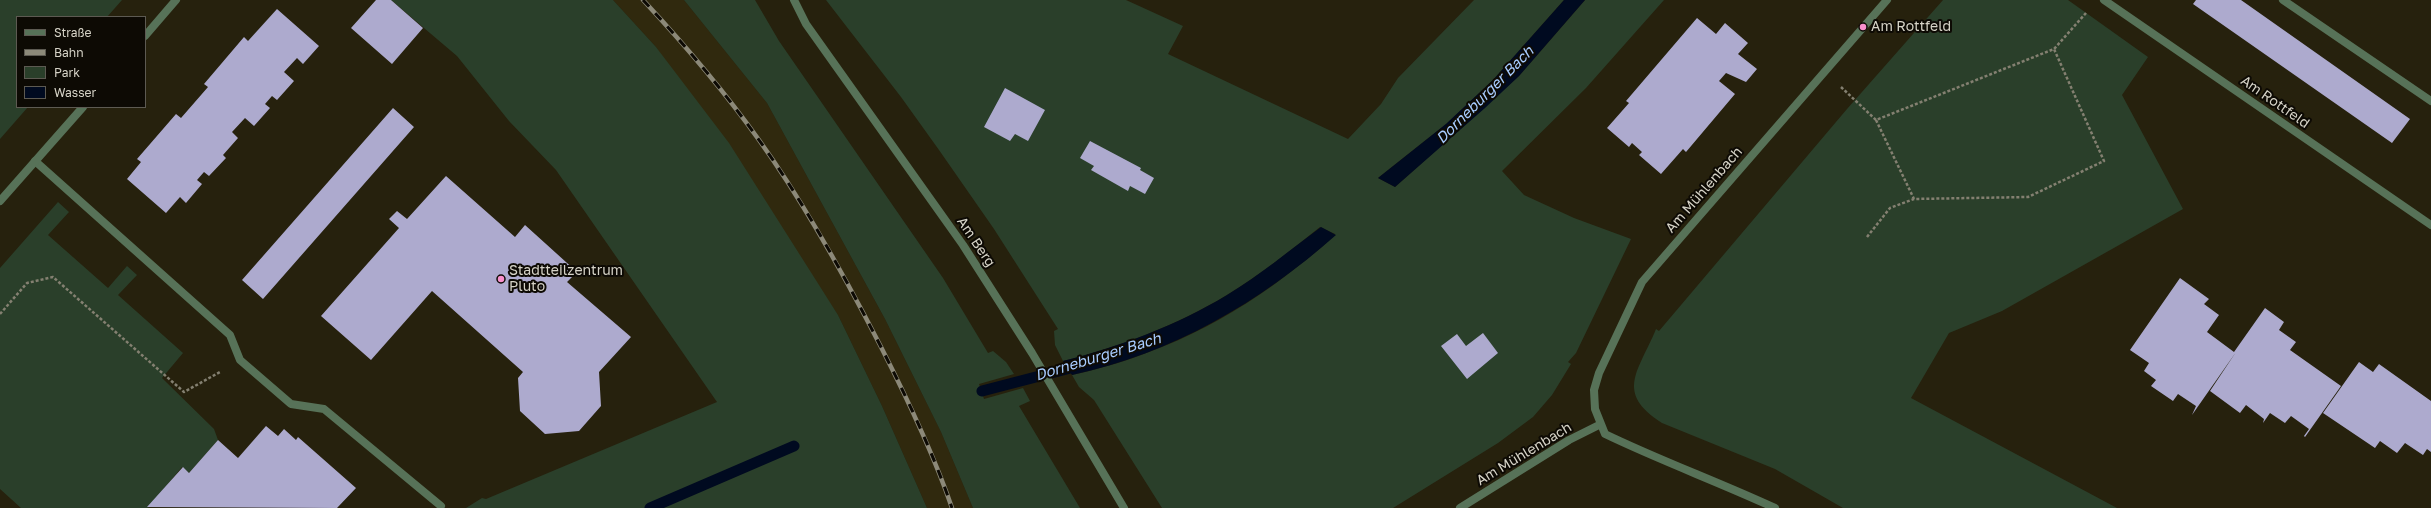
<!DOCTYPE html>
<meta charset="utf-8">
<style>
body{margin:0}
#map{position:relative;width:2431px;height:508px;overflow:hidden;background:#26210d;font-family:"Golos Text",sans-serif}
canvas{display:block}
.legend{position:absolute;left:16px;top:16px;width:130px;height:92px;box-sizing:border-box;background:#0d0a04;border:1px solid #5d5a52;margin:0;padding:5px 7px;list-style:none;font-size:12px;color:#d6d3c7}
.legend li{display:flex;align-items:center;gap:8px;height:20px}
.legend b{width:20px;border:1px solid #5d5a52}
</style>
<div id="map">
<canvas width="2431" height="508"></canvas>
<ul class="legend">
<li><b style="height:5px;background:#577258"></b>Straße</li>
<li><b style="height:5px;background:#8c8979"></b>Bahn</li>
<li><b style="height:11px;background:#2a3f2a"></b>Park</li>
<li><b style="height:11px;background:#000a20"></b>Wasser</li>
</ul>
</div>
<script>
const context = document.querySelector('canvas').getContext('2d');
context.lineJoin = 'round';
function paint(path, color) { context.fillStyle = color; context.fill(path, 'evenodd'); }
function stroke(path, color, width, dash) { context.strokeStyle = color; context.lineWidth = width; context.lineCap = dash ? 'butt' : 'round'; context.setLineDash(dash || []); context.stroke(path); }
function label(font, color, halo, rows, align = 'center') {
  context.font = font + ' "Golos Text",sans-serif'; context.lineWidth = 4; context.setLineDash([]); context.textBaseline = 'middle'; context.strokeStyle = halo; context.fillStyle = color; for (const [text, x, y, turn = 0] of rows) {
    context.save(); context.translate(x, y); context.rotate((+turn || 0) * Math.PI / 180); context.textAlign = isNaN(turn) ? turn : align; if (halo) context.strokeText(text, 0, 0); context.fillText(text, 0, 0); context.restore();
  }
}
const built = new Path2D(`
 M613 0H684L767 103 885 319 941 432 973 508H927L882 406 838 315 656 47Z`);
const green = new Path2D(`
 M0 0H122L107 17H17V107H28L0 139Z
 M391 0H613L656 47 729 143 838 315 882 406 927 508H466L482 498 486 499 717 402 556 170 509 121 457 56Z
 M684 0H755L779 41 943 278 988 353 993 351 1006 362 1014 374 979 384 984 399 1023 388 1030 401 1019 406 1080 508H973L941 432 885 319 767 103Z
 M826 0H1126L1183 26 1168 54 1348 139 1381 104 1398 78 1474 0H1564L1493 80 1446 124 1378 178 1395 187 1519 76 1585 0H1664L1586 88 1502 171 1524 195 1574 218 1631 239 1576 353 1568 362 1571 364 1552 395 1533 417 1498 443 1393 508H1162L1094 400 1079 387 1072 375C1155 357 1232 320 1298 266 1311 256 1324 246 1335 234L1320 227C1290 251 1260 275 1227 295 1176 326 1121 346 1063 361L1055 345 1054 331 1058 329 994 229 939 150 901 97Z
 M1943 0H2068L2148 57 2122 95 2183 209 2002 311 1949 333 1911 398 2117 508H1843L1775 469 1662 423C1614 392 1639 371 1656 329L1659 331 1847 109Z
 M58 202 69 212 48 235 108 288 127 266 137 275 118 295 183 353 162 378 214 429 218 440 189 473 182 467 148 508H21L0 489V268Z`);
const water = new Path2D(`
 M1564 0H1585L1519 76 1485 108 1395 187 1378 178 1446 124 1493 80Z
 M1321 227 1336 235C1259 303 1173 353 1072 375L1063 361C1121 346 1176 326 1227 295 1260 275 1290 250 1321 227Z`);
const stream = new Path2D(`
 M982 391 1082 365
 M650 508 794 446`);
const building = new Path2D(`
 M376 0H391L423 28 392 64 351 28Z
 M2196 0H2241L2410 119 2392 143 2193 4Z
 M277 9 319 46 303 64 297 58 284 72 294 81 277 100 272 96 265 104 270 108 254 126 245 118 232 132 238 138 223 155 226 158 209 176 204 172 197 180 202 184 186 203 180 197 166 213 127 179 141 162 137 159 176 114 181 118 208 87 204 84 244 37 248 41Z
 M1697 18 1716 34 1725 23 1748 43 1738 54 1757 69 1746 82 1726 73 1719 81 1735 94 1686 152 1683 149 1661 174 1639 155 1642 152 1632 143 1629 147 1607 128 1629 103 1626 101Z
 M1005 88 1045 110 1028 141 1015 134 1010 141 984 127Z
 M393 108 414 127 263 299 242 280Z
 M1090 141 1141 168 1140 170 1154 178 1145 194 1130 186 1128 191 1091 170 1094 166 1080 158Z
 M446 176 515 237 525 225 577 272 567 282 631 337 599 372 601 406 579 431 545 434 520 411 518 378 523 372 432 291 371 360 321 316 399 228 389 219 397 211 407 219Z
 M2180 278 2209 299 2204 304 2219 315 2207 332 2234 352 2265 308 2284 322 2279 330 2296 342 2290 350 2341 386 2305 437 2304 436 2309 429 2291 416 2285 423 2270 413 2263 423 2264 419 2246 405 2240 413 2210 391 2236 352 2192 415 2196 406 2178 394 2173 401 2151 386 2156 380 2144 371 2149 363 2130 350Z
 M1483 333 1498 353 1467 379 1441 346 1457 334 1466 346Z
 M2359 362 2373 372 2379 364 2431 401V452L2427 449 2423 455 2405 443 2397 453 2380 441 2375 448 2323 413Z
 M266 426 278 436 284 429 296 440 298 437 356 488 337 508 147 507 183 467 189 473 218 440 238 458Z`);
const path = new Path2D(`
 M1841 87 1876 120 2054 49 2086 13
 M1876 120 1914 199 2028 197 2104 161 2054 49
 M1867 237 1890 208 1914 199
 M0 314 27 283 53 277 184 392 220 372`);
const service = new Path2D(`
 M2283 0 2431 101`);
const minor = new Path2D(`
 M794 0 806 24 963 245 1032 353 1124 508
 M2104 0 2431 225
 M35 161 230 335 240 360 291 404 324 409 441 506
 M1460 508 1569 440 1601 424
 M1775 508C1719 482 1661 461 1605 434L1595 409 1594 390 1599 373 1642 282 1887 0`);
const tertiary = new Path2D(`
 M145 36 176 0
 M0 201 83 107`);
const rail = new Path2D(`
 M643 0C684 44 724 91 759 140 805 204 844 275 880 345 907 398 933 452 952 508`);
const markers = [
 [1863,27,4,"#f890cc"],
 [501,279,4,"#f890cc"]
];
const poiNames = [
 ["Am Rottfeld",1871,27],
 ["Stadtteilzentrum",509,271],
 ["Pluto",509,287]
];
const streetNames = [
 ["Am Rottfeld",2275,102,35],
 ["Am Mühlenbach",1704,190,-49],
 ["Am Berg",976,242,56],
 ["Am Mühlenbach",1524,454,-31]
];
const waterNames = [
 ["Dorneburger Bach",1485,95,-45],
 ["Dorneburger Bach",1098,357,-17]
];
paint(built, '#30290e');
paint(green, '#2a3f2a');
paint(water, '#000a20');
stroke(stream, '#000a20', 11);
paint(building, '#adaace');
stroke(path, '#848071', 2.5, [3, 2]);
stroke(service, '#577258', 8);
stroke(minor, '#577258', 8);
stroke(tertiary, '#577258', 8);
stroke(rail, '#8c8979', 4.5);
stroke(rail, '#0d0a04', 3, [9]);
for (const [x, y, r, color] of markers) { const dot = new Path2D(); dot.arc(x, y, r, 0, 2 * Math.PI); context.fillStyle = color; context.fill(dot); stroke(dot, '#0d0a04', 1.5); }
label('14px', '#d6d3c7', '#0d0a04', poiNames, 'left');
label('14px', '#d6d3c7', '#0d0a04', streetNames);
label('italic 15px', '#a8ccff', '#0d0a04', waterNames);
</script>
